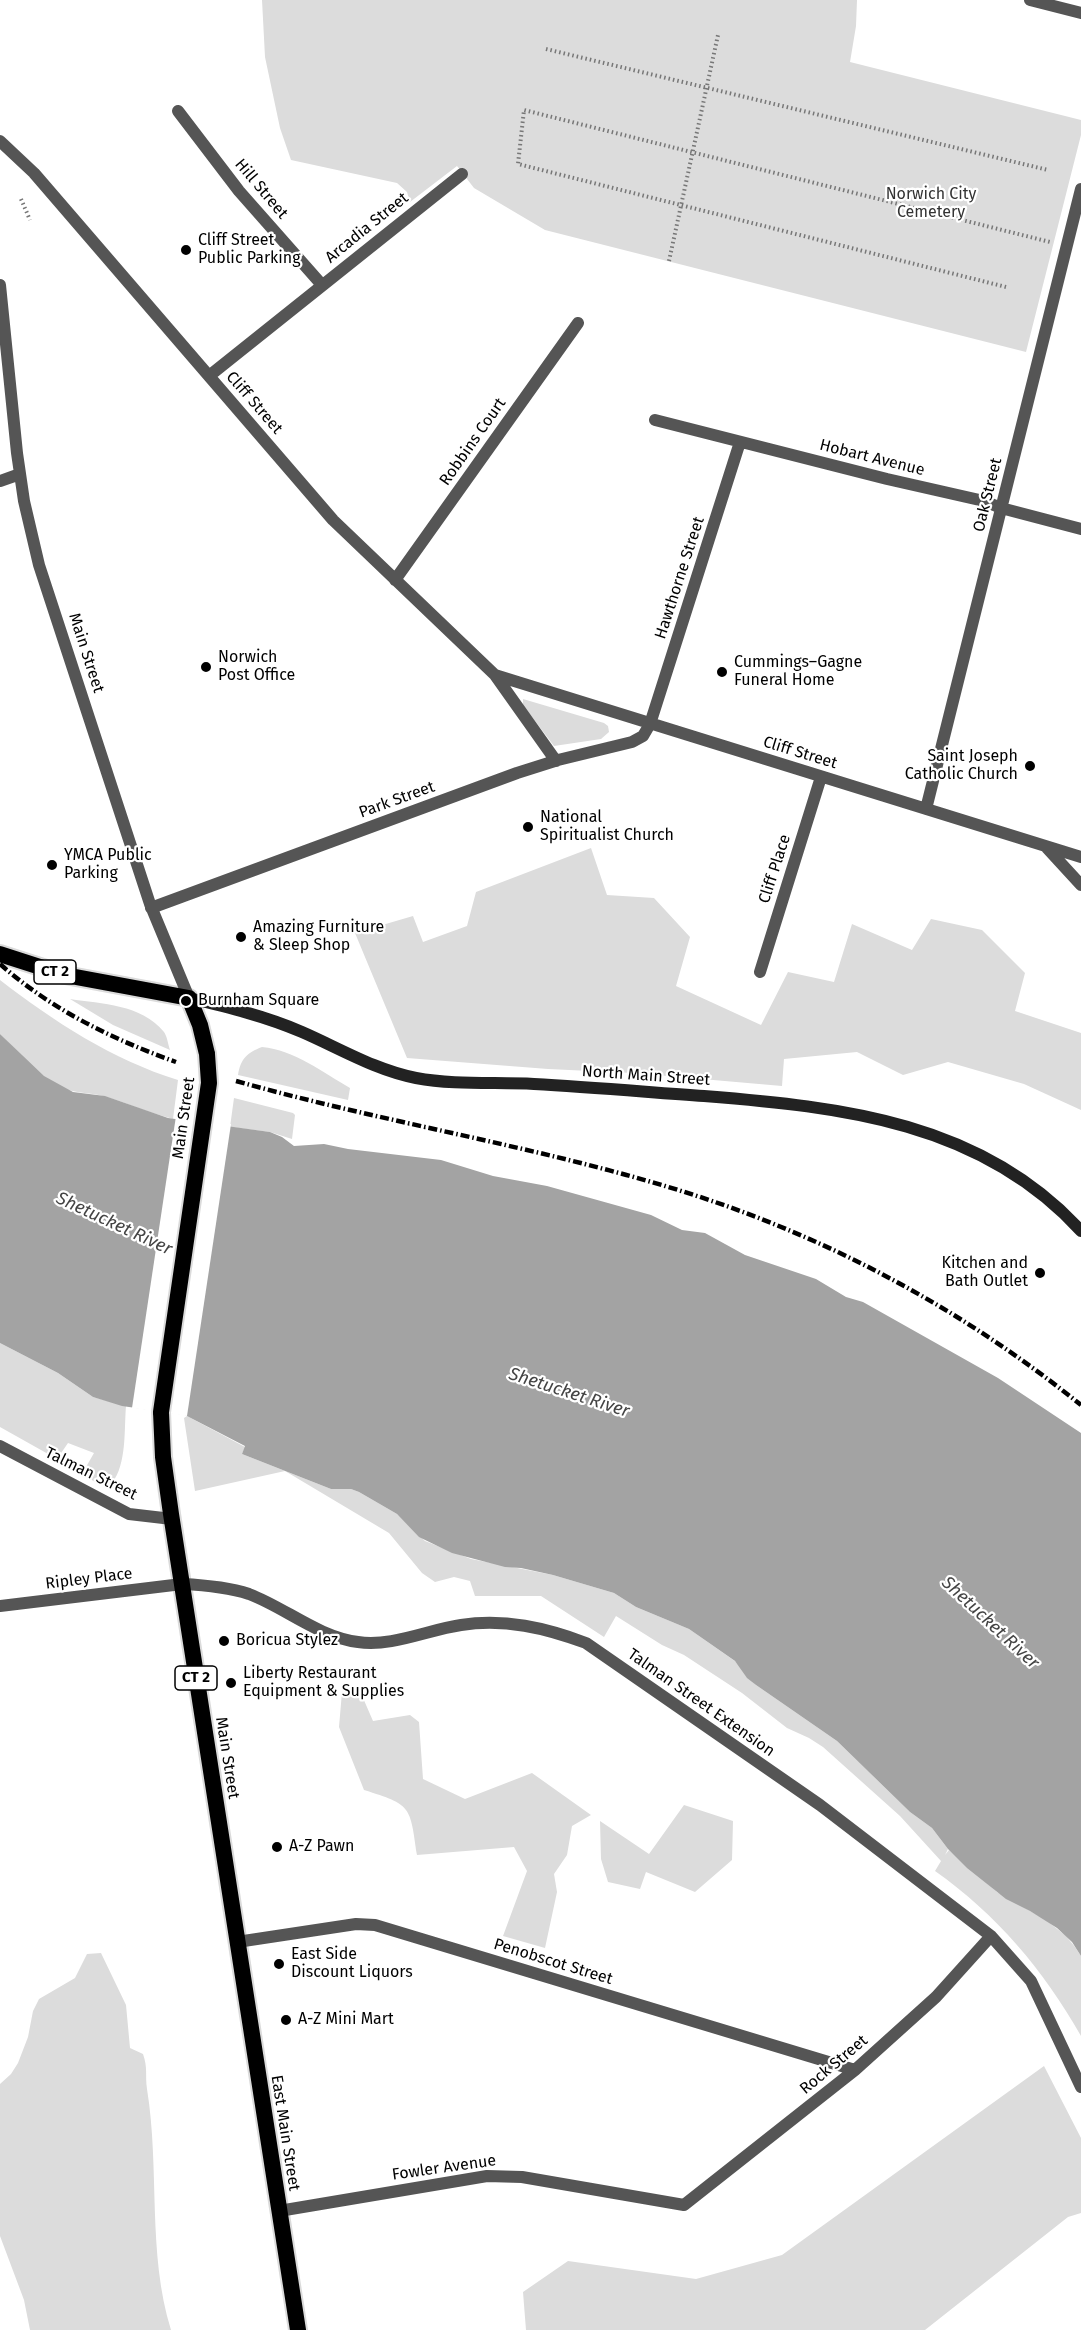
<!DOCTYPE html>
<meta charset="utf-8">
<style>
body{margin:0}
canvas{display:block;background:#fff}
</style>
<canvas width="1081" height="2330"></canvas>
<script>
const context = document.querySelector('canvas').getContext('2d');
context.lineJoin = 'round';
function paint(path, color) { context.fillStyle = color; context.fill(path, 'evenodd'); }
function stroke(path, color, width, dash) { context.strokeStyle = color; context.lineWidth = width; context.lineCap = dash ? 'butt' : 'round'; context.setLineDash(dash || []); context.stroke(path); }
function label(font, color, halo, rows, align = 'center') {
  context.font = font + ' "Fira Sans",sans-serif'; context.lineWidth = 4.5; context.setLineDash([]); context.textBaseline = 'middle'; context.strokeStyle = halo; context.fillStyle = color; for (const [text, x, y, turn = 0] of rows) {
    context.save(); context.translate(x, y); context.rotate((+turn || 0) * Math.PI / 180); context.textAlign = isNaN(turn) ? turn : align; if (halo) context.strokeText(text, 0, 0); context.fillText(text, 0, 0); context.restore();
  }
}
const green = new Path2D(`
 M262 0H857L856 26 850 62 1081 120V135L1026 352 545 230 474 188 457 166 410 202 407 192 397 183 291 160 280 128 265 57Z
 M523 699 604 723 608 726 609 732 601 739 554 746 523 705Z
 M591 848 607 895 654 898 690 937 676 986 761 1025 788 972 834 982 852 924 912 950 931 919 982 930 1025 973 1015 1011 1081 1033V1110L1024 1084 948 1062 903 1075 857 1052 784 1059 782 1086 633 1073 548 1069 407 1058 355 933 413 916 423 942 467 926 476 892Z
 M0 980C53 1021 113 1060 178 1080L173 1119C150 1113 129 1104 107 1097 91 1092 74 1094 58 1086 36 1075 18 1051 0 1034Z
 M70 999C102 1004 141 1004 164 1032 167 1036 168 1044 170 1050L113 1025Z
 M262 1047C294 1050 324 1073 350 1088L348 1100 238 1075C241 1058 247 1053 262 1047Z
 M234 1098 293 1113 295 1115 292 1139 270 1132 230 1127Z
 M0 1343 58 1373 93 1397 126 1406C124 1430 127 1464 112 1483L100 1485 82 1474 94 1453 68 1443 57 1459 0 1427Z
 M187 1416 245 1447 242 1454 331 1489H351L359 1492 397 1514 425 1541 471 1559 553 1575 614 1593 636 1607 689 1629 739 1664 746 1676 756 1685 837 1741 910 1812 932 1828 948 1849 945 1855 949 1850 997 1892 1046 1920 1066 1936 1075 1947 1081 1956V2036C1043 1969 997 1915 935 1871L941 1861 900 1816 823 1747 809 1738 787 1728 742 1693 684 1655 662 1645 616 1616 604 1637 541 1596H475L470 1581 454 1577 435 1582 422 1573 389 1533 285 1471 195 1491 184 1418Z
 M351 1688 363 1698 373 1721 410 1715 419 1722 423 1779 465 1799 532 1773 591 1815 572 1826 567 1855 554 1874 557 1892 545 1948 503 1936 527 1871 514 1847 417 1855C410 1806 412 1805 364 1790L339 1727 342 1692Z
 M684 1805 733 1821 732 1860 695 1892 646 1872 640 1889 608 1882 601 1859 600 1821 649 1854Z
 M101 1953 126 2005 130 2048 143 2054C148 2068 145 2075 147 2089 160 2169 147 2252 171 2330H30L24 2300 0 2236V2084L11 2074 18 2063 28 2037 33 2011 39 1999 75 1978 87 1954Z
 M1044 2066 1081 2138V2213L1068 2217 925 2330H526L523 2292 568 2261 696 2279 782 2255Z`);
const water = new Path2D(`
 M0 1034 44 1076 73 1092 105 1096 168 1118 270 1132 282 1137 294 1146 324 1144 348 1149 441 1160 493 1176 547 1186 651 1215 682 1230 705 1233 745 1255 816 1279 846 1297 863 1302 998 1378 1081 1433V1956L1072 1942 1057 1928 1030 1911 1006 1899 967 1868 948 1849 932 1828 910 1812 837 1741 756 1685 747 1678 735 1661 689 1629 636 1607 614 1593 553 1575 521 1568 505 1567 452 1553 419 1537 397 1514 359 1492 351 1489H331L242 1454 245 1446 185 1415 122 1406 93 1397 58 1373 0 1343Z`);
const pier = new Path2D(`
 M176 1116 231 1124 187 1416 132 1408Z`);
const path = new Path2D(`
 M546 49 1048 170
 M21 199 30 220
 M669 261 718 35
 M1006 287 518 164 524 110 1050 242`);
const minor = new Path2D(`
 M1030 0 1081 13
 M178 111 239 191 322 285
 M0 141 34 173 333 520 495 675 1081 857
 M0 285 17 453 24 501 39 565 150 904 189 998
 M209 376 462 174
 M655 420 887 479 984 501 1001 508 1081 529
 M0 481 20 474
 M395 580 578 323
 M495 675 556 761
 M926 809 1081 189
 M1047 848 1081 885
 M151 908 517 773 558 760 632 742 643 736 650 724 740 442
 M760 972 821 777
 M0 1446 129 1514 172 1519
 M0 1606 182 1584C204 1585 228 1587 249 1594 286 1608 318 1637 358 1642 392 1647 427 1630 461 1625 504 1618 546 1628 586 1643L820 1805 991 1936 1031 1981 1081 2087
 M237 1942 356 1924 375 1925 855 2070
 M279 2211 487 2176 522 2177 684 2205 855 2070 936 1997 991 1936`);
const secondary = new Path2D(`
 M189 998C227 1007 265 1016 302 1032 339 1048 375 1070 416 1078 454 1085 495 1082 534 1084 590 1087 647 1092 704 1096 842 1107 982 1122 1081 1231`);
const trunk = new Path2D(`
 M0 954 65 975 189 998 200 1025 207 1054
 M161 1412 163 1457 171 1514 298 2330`);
const rail = new Path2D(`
 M0 964C52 1010 112 1039 176 1062
 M236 1081C378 1121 524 1144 665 1186 817 1231 957 1305 1081 1405`);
const trunkBridge = new Path2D(`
 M161 1412 209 1083 207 1054`);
const markers = [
 [186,250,6,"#000"],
 [206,667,6,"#000"],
 [722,672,6,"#000"],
 [1030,766,6,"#000"],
 [528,827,6,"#000"],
 [52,865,6,"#000"],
 [241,937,6,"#000"],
 [186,1001,6,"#000"],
 [1040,1273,6,"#000"],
 [224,1641,6,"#000"],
 [231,1683,6,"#000"],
 [277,1847,6,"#000"],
 [279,1964,6,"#000"],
 [286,2020,6,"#000"]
];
const shields = [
 [55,972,42],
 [196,1678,42]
];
const shieldNames = [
 ["CT 2",55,972],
 ["CT 2",196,1678]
];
const streetNames = [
 ["Hill Street",261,189,50],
 ["Arcadia Street",367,228,-39],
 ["Cliff Street",254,403,49],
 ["Robbins Court",473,442,-55],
 ["Hobart Avenue",872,458,14],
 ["Oak Street",988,495,-76],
 ["Hawthorne Street",680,578,-72],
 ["Main Street",86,653,72],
 ["Cliff Street",800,753,17],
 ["Park Street",397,800,-20],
 ["Cliff Place",775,869,-72],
 ["North Main Street",646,1076,4],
 ["Main Street",184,1118,-82],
 ["Talman Street",91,1474,26],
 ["Ripley Place",89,1579,-7],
 ["Talman Street Extension",701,1703,35],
 ["Main Street",227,1758,81],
 ["Penobscot Street",553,1962,17],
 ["Rock Street",834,2065,-40],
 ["East Main Street",285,2133,81],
 ["Fowler Avenue",444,2168,-8]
];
const parkNames = [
 ["Norwich City",931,195],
 ["Cemetery",931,213]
];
const poiNames = [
 ["Cliff Street",198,241],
 ["Public Parking",198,259],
 ["Norwich",218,658],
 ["Post Office",218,676],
 ["Cummings–Gagne",734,663],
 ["Funeral Home",734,681],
 ["Saint Joseph",1018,757,"right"],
 ["Catholic Church",1018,775,"right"],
 ["National",540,818],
 ["Spiritualist Church",540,836],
 ["YMCA Public",64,856],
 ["Parking",64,874],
 ["Amazing Furniture",253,928],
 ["& Sleep Shop",253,946],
 ["Burnham Square",198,1001],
 ["Kitchen and",1028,1264,"right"],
 ["Bath Outlet",1028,1282,"right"],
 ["Boricua Stylez",236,1641],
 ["Liberty Restaurant",243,1674],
 ["Equipment & Supplies",243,1692],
 ["A-Z Pawn",289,1847],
 ["East Side",291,1955],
 ["Discount Liquors",291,1973],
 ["A-Z Mini Mart",298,2020]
];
const waterNames = [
 ["Shetucket River",114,1224,25],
 ["Shetucket River",569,1393,18],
 ["Shetucket River",990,1623,43]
];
paint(green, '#dcdcdc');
paint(water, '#a3a3a3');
paint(pier, '#fff');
stroke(trunk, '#dbdbdb', 20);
stroke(path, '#777', 4, [1.5, 3]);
stroke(minor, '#555', 12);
stroke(secondary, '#222', 12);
stroke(trunk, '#000', 16);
stroke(rail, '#000', 4.5, [9, 3, 1.5, 3]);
stroke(trunkBridge, '#dbdbdb', 20, []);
stroke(trunkBridge, '#000', 16);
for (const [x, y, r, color] of markers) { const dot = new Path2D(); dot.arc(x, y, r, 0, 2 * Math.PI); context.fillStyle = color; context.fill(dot); stroke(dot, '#fff', 2); }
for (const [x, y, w] of shields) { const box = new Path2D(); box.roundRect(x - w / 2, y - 12, w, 24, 4.5); context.fillStyle = '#fff'; context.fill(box); stroke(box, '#000', 1.5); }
label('bold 15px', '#000', null, shieldNames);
label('16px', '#000', '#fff', streetNames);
label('16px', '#333', '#fff', parkNames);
label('16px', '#000', '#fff', poiNames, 'left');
label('italic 18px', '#444', '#fff', waterNames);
</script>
